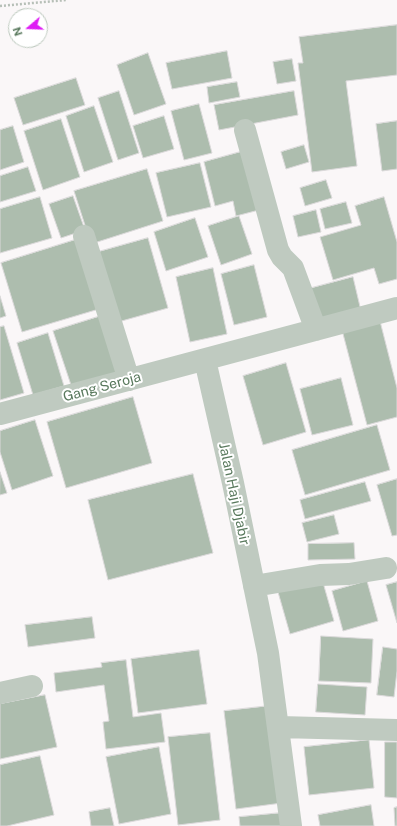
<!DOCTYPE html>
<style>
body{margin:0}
#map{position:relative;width:397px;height:826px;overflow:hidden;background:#faf7f8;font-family:"Public Sans",sans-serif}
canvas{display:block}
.north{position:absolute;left:8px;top:8px;width:40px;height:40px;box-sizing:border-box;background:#fff;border:1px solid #bdc9be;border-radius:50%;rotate:251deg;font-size:11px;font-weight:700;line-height:16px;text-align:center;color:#59795d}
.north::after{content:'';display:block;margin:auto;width:14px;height:18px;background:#de1df4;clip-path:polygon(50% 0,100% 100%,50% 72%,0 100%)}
</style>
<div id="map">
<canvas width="397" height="826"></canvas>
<div class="north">N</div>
</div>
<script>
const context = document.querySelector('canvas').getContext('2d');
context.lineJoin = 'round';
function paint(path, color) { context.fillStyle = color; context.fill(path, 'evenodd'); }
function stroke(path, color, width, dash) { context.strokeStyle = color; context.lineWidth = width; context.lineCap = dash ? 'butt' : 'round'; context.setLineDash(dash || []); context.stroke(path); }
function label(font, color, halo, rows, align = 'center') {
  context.font = font + ' "Public Sans",sans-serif'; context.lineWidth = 4; context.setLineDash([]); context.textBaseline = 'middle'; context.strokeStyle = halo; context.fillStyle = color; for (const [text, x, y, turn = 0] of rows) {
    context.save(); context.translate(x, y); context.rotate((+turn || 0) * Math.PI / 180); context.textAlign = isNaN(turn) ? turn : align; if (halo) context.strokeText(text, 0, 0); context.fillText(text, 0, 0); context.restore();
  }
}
const building = new Path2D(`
 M397 25V75L346 81 357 166 312 172 298 63H303L299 37Z
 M227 51 232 78 172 89 166 63Z
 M148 53 166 104 134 115 117 65Z
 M292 59 296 81 277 84 273 62Z
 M76 78 85 105 23 125 14 98Z
 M237 82 240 97 209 103 207 87Z
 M119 91 139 153 118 160 98 98Z
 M294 91 298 115 219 130 214 105Z
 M199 104 212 153 184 160 171 111Z
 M94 106 113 162 84 172 66 116Z
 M164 116 174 149 143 158 133 126Z
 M61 119 80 177 43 190 24 131Z
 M397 121V169L382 171 376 124Z
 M13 126 24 162 0 170V130Z
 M304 145 309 162 286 169 281 152Z
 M244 151 259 210 236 216 233 201 215 206 204 162Z
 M200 163 211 207 167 217 156 173Z
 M28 167 36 191 0 202V176Z
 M147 169 163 221 91 244 74 191Z
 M326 180 332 198 305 206 300 188Z
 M73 196 85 230 61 238 49 204Z
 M40 197 52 238 0 253V209Z
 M384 197 397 242V279L379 284 374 268 333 280 320 237 361 225 355 206Z
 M346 202 352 223 325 229 320 209Z
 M316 210 321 232 298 237 293 216Z
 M239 216 252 254 221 265 208 226Z
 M195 218 208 257 166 271 154 232Z
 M148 238 168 308 118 322 98 252Z
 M78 239 99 309 22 332 1 263Z
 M254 265 267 317 234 325 221 274Z
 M213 268 227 334 190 342 176 277Z
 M353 277 361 311 317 322 308 289Z
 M0 296 6 316 0 318Z
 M104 315 122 373 72 388 53 331Z
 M380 321 397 388V417L367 425 342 330Z
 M4 326 24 393 0 400V327Z
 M48 333 64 386 33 395 17 343Z
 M286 363 306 432 263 445 243 376Z
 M341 378 353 425 312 435 300 389Z
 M133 397 152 463 66 488 47 422Z
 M35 420 53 476 12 490 0 452V431Z
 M377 425 390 470 305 495 292 450Z
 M0 472 7 493 0 495Z
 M193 474 213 553 108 580 88 500Z
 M397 479V535L392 536 377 485Z
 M365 482 371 501 305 519 300 500Z
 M334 515 339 534 307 542 302 523Z
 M354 543 355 559 308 560V544Z
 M322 579 334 621 290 634 278 592Z
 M367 581 378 621 343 631 332 591Z
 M397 582V623L386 585Z
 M92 617 95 638 28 647 25 625Z
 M321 636 373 639 371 683 319 681Z
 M383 647 397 649V671L394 697 377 695Z
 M199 650 207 704 138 713 131 659Z
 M126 660 133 717 161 713 165 742 106 749 103 722 109 721 104 685 56 692 54 673 102 667 101 663Z
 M318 684 367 687 365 715 316 712Z
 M45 695 57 747 0 759V704Z
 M269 706 282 803 236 809 224 711Z
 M210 733 220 820 178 825 168 737Z
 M369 740 374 788 309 795 304 747Z
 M385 742H397V798L385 797Z
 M159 747 171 814 119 824 106 757Z
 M40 756 54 815 7 826H0V765Z
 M371 805 374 826H320L318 815Z
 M397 807V826H395L394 808Z
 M110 808 114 826H91L89 812Z
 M281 813 283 826H240L239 817Z`);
const path = new Path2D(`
 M0 6 66 0`);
const street = new Path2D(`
 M245 130 278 250 282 257 293 268 316 330
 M84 236 129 380
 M205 360 233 483 268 653 291 826
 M0 414 397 308
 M254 586 320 575 349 574 386 568
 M0 693 32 686
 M279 727 397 730`);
const streetNames = [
 ["Gang Seroja",102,387,-15],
 ["Jalan Haji Djabir",234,494,78]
];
paint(building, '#adbdae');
stroke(building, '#dbd9da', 1);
stroke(path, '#b6bfb7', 2.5, [2, 2]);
stroke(street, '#bfcac0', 22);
label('14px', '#59795d', '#fff', streetNames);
</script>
